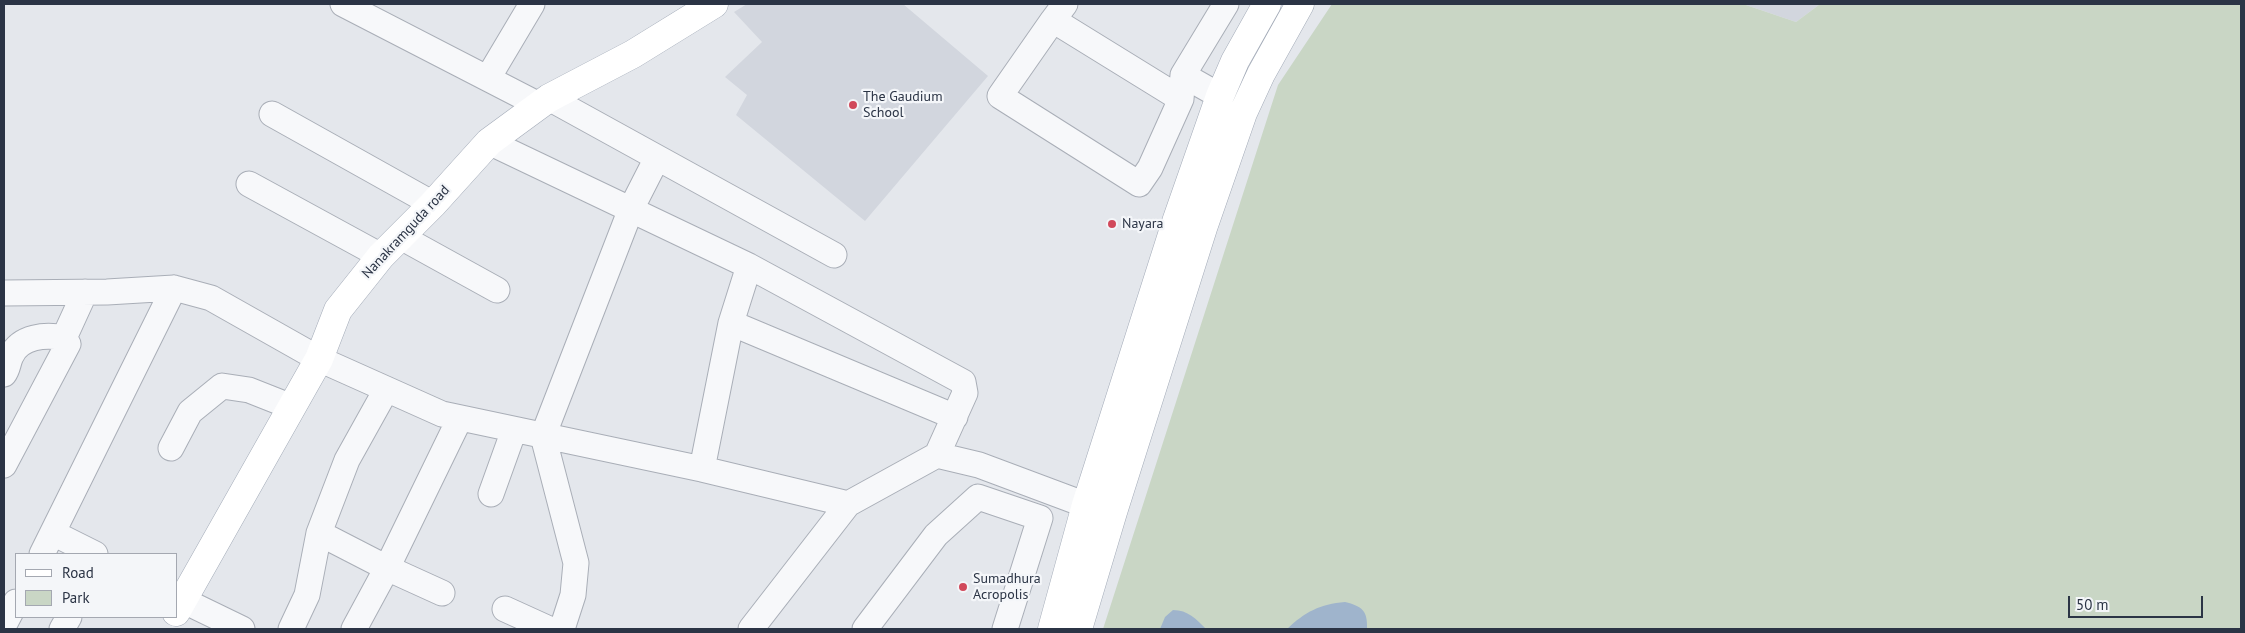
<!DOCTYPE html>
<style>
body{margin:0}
#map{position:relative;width:2245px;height:633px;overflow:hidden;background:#e4e7ec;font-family:"PT Sans",sans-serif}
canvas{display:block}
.frame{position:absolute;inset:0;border:5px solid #2b3445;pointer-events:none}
.legend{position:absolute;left:15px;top:553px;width:162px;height:65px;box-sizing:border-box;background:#f4f6f9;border:1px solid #a4a8b1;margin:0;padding:6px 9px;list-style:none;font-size:15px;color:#2b3445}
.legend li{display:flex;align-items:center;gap:10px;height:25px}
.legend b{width:25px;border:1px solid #a4a8b1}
.scale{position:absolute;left:2068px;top:596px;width:135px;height:22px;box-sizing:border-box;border:2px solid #2b3445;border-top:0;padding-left:6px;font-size:15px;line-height:18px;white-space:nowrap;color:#2b3445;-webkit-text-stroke:4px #f4f6f9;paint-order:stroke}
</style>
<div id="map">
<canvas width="2245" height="633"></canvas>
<div class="frame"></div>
<ul class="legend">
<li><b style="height:6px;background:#fff"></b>Road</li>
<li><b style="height:14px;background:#c9d6c5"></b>Park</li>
</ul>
<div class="scale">50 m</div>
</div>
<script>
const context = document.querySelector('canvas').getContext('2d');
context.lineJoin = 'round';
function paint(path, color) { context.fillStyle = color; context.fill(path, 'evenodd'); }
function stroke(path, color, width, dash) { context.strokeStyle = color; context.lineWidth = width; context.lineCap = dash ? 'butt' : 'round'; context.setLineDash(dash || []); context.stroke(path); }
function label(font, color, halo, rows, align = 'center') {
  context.font = font + ' "PT Sans",sans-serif'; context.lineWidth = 4.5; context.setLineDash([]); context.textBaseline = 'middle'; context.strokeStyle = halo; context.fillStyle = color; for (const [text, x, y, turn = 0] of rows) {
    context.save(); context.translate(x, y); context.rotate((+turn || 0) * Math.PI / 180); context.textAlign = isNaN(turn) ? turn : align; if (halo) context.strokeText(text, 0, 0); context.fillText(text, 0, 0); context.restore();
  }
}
const built = new Path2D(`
 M747 4H903L988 76 865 221 736 115 747 95 725 77 762 42 734 12Z
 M1743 4H1820L1796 22Z`);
const green = new Path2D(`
 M1332 4H1743L1796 22 1820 4H2241V629H1103L1278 85Z`);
const water = new Path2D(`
 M1345 602C1362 606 1368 611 1367 629H1287C1305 612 1320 604 1345 602Z
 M1173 610C1188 610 1196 619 1206 629H1160L1165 617Z`);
const minor = new Path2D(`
 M343 4 539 105
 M1065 4 1053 20 1181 99 1183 75 1226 4
 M1053 20 1000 96 1139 184 1150 168 1181 99
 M1183 75 1220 96
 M488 78 532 4
 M549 98 834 255
 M272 114 433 204
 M489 142 749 266 963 382 965 393 937 455
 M249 184 381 256
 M401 237 497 290
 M4 293 107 292 174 288 211 298 319 359 442 414 702 469 848 504
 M731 323 955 417
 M64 338 85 292
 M4 374C8 369 8 362 11 356 20 336 46 334 64 338L68 344 4 465
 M171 448 190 412 222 386 249 390 292 407
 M702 469 731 323 749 266
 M491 494 514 430
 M53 533 95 554
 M319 533 387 568 442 593
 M42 554 174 288
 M176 597 242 629
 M505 609 549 629
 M4 625 16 602
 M62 629 69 617
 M291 629 307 595 319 533 347 460 386 390
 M354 629 387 568 460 418
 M562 629 573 595 576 563 543 436 631 209 657 158
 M751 629 848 504 937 455 979 465 1086 505
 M865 629 936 535 978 497 1040 518 1005 629`);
const major = new Path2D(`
 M176 612 319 359 338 310 381 256 433 204 489 142 549 98 633 54 714 4
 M1052 629 1086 505 1177 219 1220 96 1235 61 1267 4
 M1078 629 1113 512 1203 228 1243 113 1261 74 1300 4`);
const markers = [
 [853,105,5,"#d1495b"],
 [1112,224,5,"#d1495b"],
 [963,587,5,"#d1495b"]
];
const poiNames = [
 ["The Gaudium",863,97],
 ["School",863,113],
 ["Nayara",1122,224],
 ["Sumadhura",973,579],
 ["Acropolis",973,595]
];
const streetNames = [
 ["Nanakramguda road",406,232,-47]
];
paint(built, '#d2d6de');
paint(green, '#c9d6c5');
paint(water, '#9fb4cc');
stroke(minor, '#a9aeb7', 27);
stroke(major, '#a3abb8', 29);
stroke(minor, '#f7f8fa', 25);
stroke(major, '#fff', 28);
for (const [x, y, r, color] of markers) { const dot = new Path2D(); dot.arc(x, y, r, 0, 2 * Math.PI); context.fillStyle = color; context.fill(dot); stroke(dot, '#f4f6f9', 2); }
label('14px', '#2b3445', '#f4f6f9', poiNames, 'left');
label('14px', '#2b3445', '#f4f6f9', streetNames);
</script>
